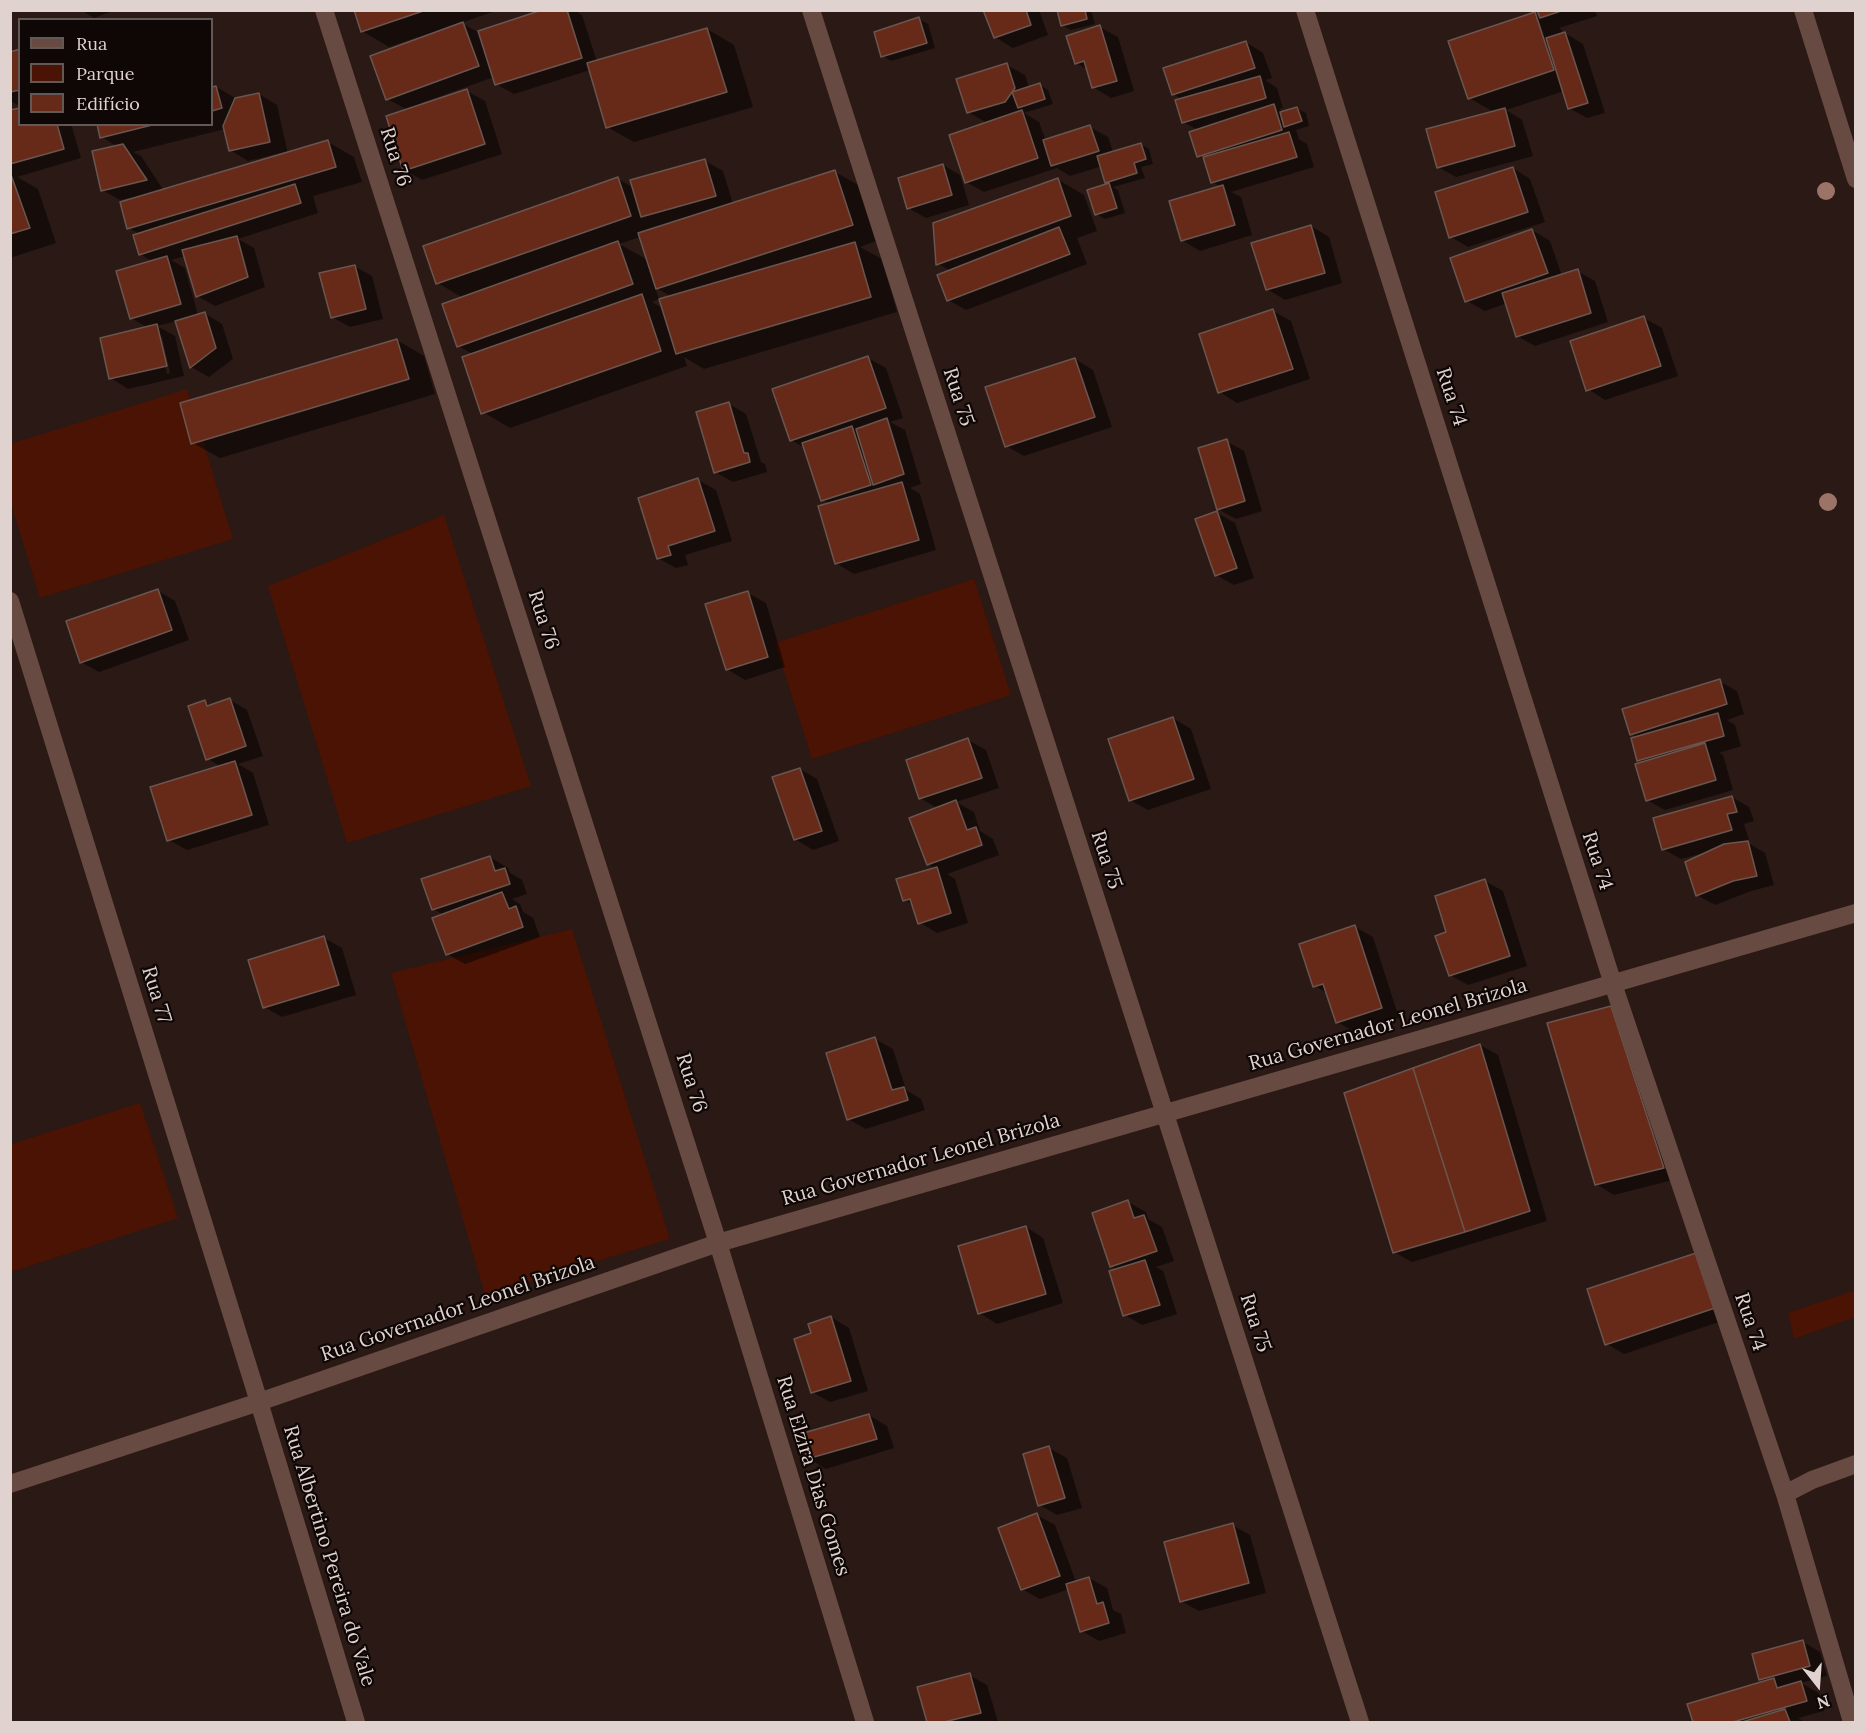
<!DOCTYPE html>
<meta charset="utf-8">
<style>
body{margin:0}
#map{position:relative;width:1866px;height:1733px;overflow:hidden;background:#2a1914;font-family:Lora,serif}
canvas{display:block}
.frame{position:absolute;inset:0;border:12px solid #dfd2cf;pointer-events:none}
.legend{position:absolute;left:18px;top:18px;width:195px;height:108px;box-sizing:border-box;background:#0e0705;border:2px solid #625856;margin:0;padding:8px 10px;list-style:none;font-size:18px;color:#dfd2cf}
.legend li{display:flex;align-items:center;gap:12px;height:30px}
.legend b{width:30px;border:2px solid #625856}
.north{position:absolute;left:1788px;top:1655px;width:60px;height:60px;-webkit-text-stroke:4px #0e0705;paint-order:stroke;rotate:163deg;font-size:16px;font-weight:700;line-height:24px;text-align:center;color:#dfd2cf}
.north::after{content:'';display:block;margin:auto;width:21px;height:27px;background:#dfd2cf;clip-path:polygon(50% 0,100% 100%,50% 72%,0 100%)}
</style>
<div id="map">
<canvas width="1866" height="1733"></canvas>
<div class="frame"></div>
<ul class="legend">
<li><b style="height:8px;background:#674a41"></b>Rua</li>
<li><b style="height:16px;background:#4a1303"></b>Parque</li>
<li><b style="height:16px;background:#682a18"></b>Edifício</li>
</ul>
<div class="north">N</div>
</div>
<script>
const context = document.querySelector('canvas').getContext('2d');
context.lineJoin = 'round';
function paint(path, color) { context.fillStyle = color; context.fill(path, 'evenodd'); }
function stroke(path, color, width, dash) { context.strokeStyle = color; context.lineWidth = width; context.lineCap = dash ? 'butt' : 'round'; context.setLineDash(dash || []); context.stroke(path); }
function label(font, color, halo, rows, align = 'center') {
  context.font = font + ' Lora,serif'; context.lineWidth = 4.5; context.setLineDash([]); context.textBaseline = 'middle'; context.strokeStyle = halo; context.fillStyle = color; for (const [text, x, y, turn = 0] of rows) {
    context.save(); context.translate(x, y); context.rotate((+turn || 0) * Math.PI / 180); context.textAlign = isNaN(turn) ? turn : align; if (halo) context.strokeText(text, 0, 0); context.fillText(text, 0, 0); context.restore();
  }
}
const green = new Path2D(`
 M187 389 233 539 40 598 11 504 10 444Z
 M444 515 531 786 347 843 268 586Z
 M974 579 1011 695 812 759 775 643Z
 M572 929 670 1239 485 1295 391 973Z
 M140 1103 178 1218 11 1272V1144Z
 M1855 1290V1317L1794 1339 1788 1313Z`);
const shadow = new Path2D(`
 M81 10H115L94 18Z
 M355 10H498L461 23 478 32 547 10H574L582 15 597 62 707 29 734 45 753 107 634 142 607 127 590 70 514 94 496 84 494 77 421 103 422 106 467 91 485 101 502 154 422 180 405 170 408 110 387 99 418 40V37L389 47 362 31Z
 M985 10H1039L1048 35 1013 48 995 37Z
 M1058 10H1091L1095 24 1071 30 1062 25Z
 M1539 10H1595L1597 16 1559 28 1561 29 1563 34 1565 33 1583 44 1605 113 1587 118 1569 108 1564 91 1506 110 1522 120 1533 156 1456 177 1438 167 1494 112 1469 98 1534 14 1541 18Z
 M919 19 928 24 935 48 891 61 883 56Z
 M1100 27 1118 37 1134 91 1111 98 1093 87 1088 70 1076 63Z
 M1246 42 1263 53 1272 78 1265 80 1277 88 1283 108 1279 109 1284 112 1297 109 1306 113 1309 126 1296 130 1299 139 1307 144 1314 167 1231 192 1241 197 1252 235 1200 251 1182 240 1222 187 1212 182 1206 160 1198 156V130L1183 122V100L1173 94Z
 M20 51V105H18L10 101V53Z
 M1007 65 1025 75 1029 88 1040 85 1048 90 1053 104 1024 113 1039 122 1046 141 1090 127 1108 137 1113 152 1141 144 1149 149 1153 164 1141 167 1145 178 1113 187 1118 190 1125 213 1105 219 1096 214 1089 191 1110 184 1106 182 1102 166 1070 176 1057 168 984 192 966 182 987 123 968 112Z
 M212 86V88L216 87 237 99 259 94 277 105 288 154 328 142 354 157 362 182 313 196 318 213 238 239 254 248 265 287 215 306 197 296 185 256 171 260 185 268 198 315 204 313 222 324 233 359 209 377 191 367 177 321 157 326 175 336 184 376 128 389 111 378 148 328 131 318 153 262 140 254 141 235 129 228V198L120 200 102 190 118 147 102 137 98 124H212ZM225 129 230 150 248 161 284 152 285 155 164 191 141 156 133 152ZM159 337H162L170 373 167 374Z
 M10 112 20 124H71L81 158 17 177 38 189 56 243 10 258Z
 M705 161 723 171 733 204 835 172 862 187 879 240 860 247 882 259 897 312 704 369 684 357 687 366 510 428 483 412 473 354 458 346 463 298 438 283 618 179 634 188ZM640 237 648 260 619 244ZM655 287 672 297 664 309 652 302 659 299Z
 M943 165 960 175 969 205 926 218 908 208Z
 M1513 168 1530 179 1545 222 1468 247 1451 237Z
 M1057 179 1084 195 1097 231 1077 238 1087 264 966 310 948 300 951 271 938 264Z
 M1311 226 1329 237 1342 283 1285 300 1267 289Z
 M1532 230 1550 241 1562 276 1577 271 1595 281 1608 322 1535 346 1517 336 1507 303 1485 311 1467 301Z
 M354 266 372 276 383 319 350 327 332 317Z
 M1273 311 1291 321 1310 379 1237 403 1220 392Z
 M1644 318 1662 328 1678 376 1605 400 1588 389Z
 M397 340 424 356 435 394 220 458 193 443Z
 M868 358 886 368 903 418 890 422 905 430 921 484 910 488 920 494 936 550 854 574 836 563 830 504 823 500 805 448 791 440Z
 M1075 359 1093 370 1112 427 1024 456 1006 446Z
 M729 404 746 414 761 462 765 464 767 472 733 482 715 472Z
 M1226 441 1244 451 1262 511 1236 519 1218 509Z
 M698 480 716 490 732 541 685 555 688 565 676 568 658 558Z
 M1217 513 1235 523 1254 578 1234 585 1216 575Z
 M158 591 175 601 189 640 99 672 81 662Z
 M748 593 766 603 785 667 745 680 727 669Z
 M1719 681 1737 691 1744 714 1727 720 1735 725 1741 746 1719 753 1723 755 1733 790 1665 810 1647 800 1644 763 1639 760 1638 738 1631 734Z
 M230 700 247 710 263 756 238 764 253 773 269 825 187 850 169 840 221 767 207 758 205 702 212 706Z
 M1173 718 1191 729 1211 789 1148 810 1130 800Z
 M968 740 986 750 999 788 956 802 974 812 980 831 993 839 999 855 947 874 955 879 968 923 937 933 919 922 914 905 904 900 936 869 928 864 939 809 920 798Z
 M800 769 817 779 839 841 813 850 795 839Z
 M1732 797 1749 807 1754 821 1744 824 1749 840 1745 841 1765 853 1774 885 1751 891 1715 905 1697 895 1707 852 1681 859 1663 849Z
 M490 857 508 868 510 873 522 880 527 894 512 899 520 904 523 912 533 918 540 937 465 964 447 954 444 915 433 909Z
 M1485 881 1503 891 1527 966 1468 985 1450 975 1448 933Z
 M1355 927 1373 937 1399 1018 1355 1032 1337 1022 1328 994 1315 986Z
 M324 938 342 948 356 995 282 1017 264 1007Z
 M1611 1007 1629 1018 1681 1178 1614 1195 1596 1184Z
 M875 1039 893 1049 906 1090 921 1099 925 1110 866 1129 848 1119Z
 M1480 1045 1498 1055 1547 1221 1412 1262 1394 1252Z
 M1128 1202 1146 1212 1148 1219 1162 1227 1174 1261 1156 1267 1163 1271 1177 1314 1142 1325 1125 1315 1118 1270 1111 1266Z
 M1026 1227 1043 1238 1063 1303 997 1324 979 1313Z
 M1696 1255 1731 1318 1624 1354 1607 1344Z
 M831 1317 849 1328 868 1391 830 1402 812 1392 813 1334Z
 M869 1415 887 1426 894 1448 826 1469 808 1458Z
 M1049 1448 1067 1458 1082 1508 1057 1515 1040 1505Z
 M1037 1515 1055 1525 1076 1582 1089 1578 1107 1588 1113 1610 1121 1614 1126 1633 1099 1641 1082 1631 1069 1589 1040 1599 1022 1589Z
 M1232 1525 1250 1535 1266 1593 1199 1611 1181 1601Z
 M1803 1642 1820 1652 1827 1676 1801 1683 1819 1693 1824 1711 1798 1718 1804 1722H1694L1689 1705 1765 1682 1760 1679Z
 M969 1675 987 1685 998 1722H928L919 1688Z`);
const building = new Path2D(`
 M354 10H426L361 32Z
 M542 10H567L582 58 495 85 478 31Z
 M983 10H1026L1031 25 994 38Z
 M1057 10H1085L1087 19 1061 26Z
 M1537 10H1564L1540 18Z
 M1535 12 1554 70 1468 99 1448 41Z
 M919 17 927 43 881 57 874 32Z
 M463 22 479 66 386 100 370 56Z
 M1100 25 1117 81 1092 88 1084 61 1075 64 1066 36Z
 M707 28 727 92 606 128 587 63Z
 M1565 32 1588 103 1568 109 1546 38Z
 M1246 41 1255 68 1172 95 1163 68Z
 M20 49V90L10 92V52Z
 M1007 63 1015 88 1005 102 967 113 956 79Z
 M1260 76 1266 98 1182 123 1175 100Z
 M1040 83 1045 99 1018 108 1012 92Z
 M216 86 222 108 212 111V87Z
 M467 89 485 144 403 171 386 116Z
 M259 93 270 142 229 151 223 126 235 98Z
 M1274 104 1282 130 1197 157 1189 132Z
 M1297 107 1302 121 1284 127 1280 112Z
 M20 108V124H57L64 149 10 164V110Z
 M1505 108 1515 146 1437 168 1426 129Z
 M1022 110 1038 158 965 183 949 135Z
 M97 124H156L100 138Z
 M1090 125 1099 151 1051 166 1043 140Z
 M1289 132 1297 157 1211 183 1203 157Z
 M328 140 336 167 127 229 120 202Z
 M1141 143 1146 159 1134 163 1137 173 1105 183 1097 156Z
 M123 144 147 180 101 191 92 151Z
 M705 159 716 196 641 217 630 180Z
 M943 164 952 195 907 209 898 178Z
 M1513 167 1528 212 1449 238 1435 192Z
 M835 170 853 225 656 289 638 233Z
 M10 172 30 228 10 234Z
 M618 177 631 216 436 284 423 246Z
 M1058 178 1071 216 936 265 933 223Z
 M1109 183 1117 208 1095 215 1087 190Z
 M295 184 301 203 139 255 133 235Z
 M1223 185 1235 225 1181 241 1169 201Z
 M1311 225 1325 273 1266 290 1251 243Z
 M1059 227 1070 254 947 301 937 275Z
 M1532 229 1548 273 1465 302 1450 258Z
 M237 236 248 277 196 297 182 250Z
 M618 241 633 284 457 347 442 304Z
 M855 242 871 297 676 354 659 299Z
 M167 256 181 304 130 319 116 271Z
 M355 265 366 309 331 318 319 273Z
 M1578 269 1591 313 1516 337 1502 293Z
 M642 294 661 351 481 414 462 357Z
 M1273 309 1293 369 1218 393 1199 334Z
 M205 312 216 348 190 368 175 321Z
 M1644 316 1661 366 1586 391 1570 341Z
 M157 324 167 366 109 379 100 338Z
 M397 339 409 379 191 444 180 403Z
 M868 356 886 408 790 441 772 389Z
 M1075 358 1095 417 1005 447 985 387Z
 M729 402 744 453H748L750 462 714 473 696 412Z
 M887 418 904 474 873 485 856 429Z
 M852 426 871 485 821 501 802 443Z
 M1227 439 1245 501 1217 510 1198 448Z
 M698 478 715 531 668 546 671 555 657 559 638 498Z
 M902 482 919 540 835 564 818 506Z
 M1217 511 1237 568 1215 576 1195 519Z
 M158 589 172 630 80 663 66 621Z
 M748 591 768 657 726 670 705 604Z
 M1720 679 1727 704 1630 735 1622 709Z
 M230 698 246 746 206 760 188 706 205 700 207 706Z
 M1718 713 1724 736 1637 761 1631 738Z
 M1173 717 1194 779 1129 801 1108 739Z
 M968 738 982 778 919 799 906 760Z
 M1705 743 1716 780 1646 801 1635 764Z
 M235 761 252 815 167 841 150 787Z
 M800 768 822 831 794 840 772 777Z
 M1732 796 1737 812 1727 814 1732 830 1662 850 1653 818Z
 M956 800 967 830 976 827 982 845 927 865 909 818Z
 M1748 841 1757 876 1733 881 1696 896 1685 862 1724 844Z
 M490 856 495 871 505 868 510 884 432 910 421 879Z
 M937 867 951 913 918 924 910 899 903 901 896 879Z
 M1485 879 1510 956 1449 976 1435 936 1446 932 1435 896Z
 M502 892 509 909 516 906 523 927 446 955 432 918Z
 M1355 925 1382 1008 1336 1023 1323 984 1313 987 1299 944Z
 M324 936 339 985 263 1008 248 960Z
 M1611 1006 1664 1168 1595 1185 1547 1023Z
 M875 1037 892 1090 904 1087 908 1100 847 1120 826 1053Z
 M1480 1044 1530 1211 1465 1232 1413 1068Z
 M1413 1068 1465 1232 1393 1253 1344 1093Z
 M1128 1200 1134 1218 1144 1215 1157 1251 1110 1267 1092 1213Z
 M1026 1226 1046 1294 978 1314 958 1246Z
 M1696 1253 1715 1308 1605 1345 1587 1289Z
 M1145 1260 1160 1305 1123 1316 1109 1271Z
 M831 1316 851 1381 811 1393 794 1339 811 1333 808 1324Z
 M869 1414 877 1439 807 1459 800 1434Z
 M1049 1446 1065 1498 1038 1506 1023 1454Z
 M1037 1513 1060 1576 1021 1590 998 1528Z
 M1233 1523 1249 1583 1180 1602 1164 1542Z
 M1089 1577 1097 1604 1103 1602 1109 1623 1080 1632 1066 1584Z
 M1803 1640 1810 1666 1759 1680 1752 1654Z
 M970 1673 981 1713 944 1722H927L917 1687Z
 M1774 1678 1777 1688 1801 1681 1807 1701 1733 1722H1693L1687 1704Z
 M1785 1709 1790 1722H1742Z`);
const minor = new Path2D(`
 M324 10 718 1243 865 1722
 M811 10 1360 1722
 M1305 10 1613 984 1785 1494 1852 1722
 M1803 10 1856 179
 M10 601 259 1402 356 1722
 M10 1484 259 1402 718 1243 1856 913
 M1785 1494 1812 1480 1856 1464`);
const trees = [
 [1826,191],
 [1828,502]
];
const streetNames = [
 ["Rua 76",395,157,72],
 ["Rua 75",958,397,72],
 ["Rua 74",1451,397,72],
 ["Rua 76",543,620,72],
 ["Rua 75",1106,860,72],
 ["Rua 74",1597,861,72],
 ["Rua 77",156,995,73],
 ["Rua Governador Leonel Brizola",1388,1025,-16],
 ["Rua 76",691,1083,72],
 ["Rua Governador Leonel Brizola",921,1160,-16],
 ["Rua Governador Leonel Brizola",458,1309,-19],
 ["Rua 74",1750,1322,71],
 ["Rua 75",1255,1323,72],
 ["Rua Elzira Dias Gomes",813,1476,73],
 ["Rua Albertino Pereira do Vale",329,1556,73]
];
paint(green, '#4a1303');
paint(shadow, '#0007');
paint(building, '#682a18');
stroke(building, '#6a554f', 1.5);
stroke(minor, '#674a41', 18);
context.fillStyle = '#9c7367';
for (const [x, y] of trees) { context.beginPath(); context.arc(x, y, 9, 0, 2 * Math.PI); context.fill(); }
label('20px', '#dfd2cf', '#0e0705', streetNames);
</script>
